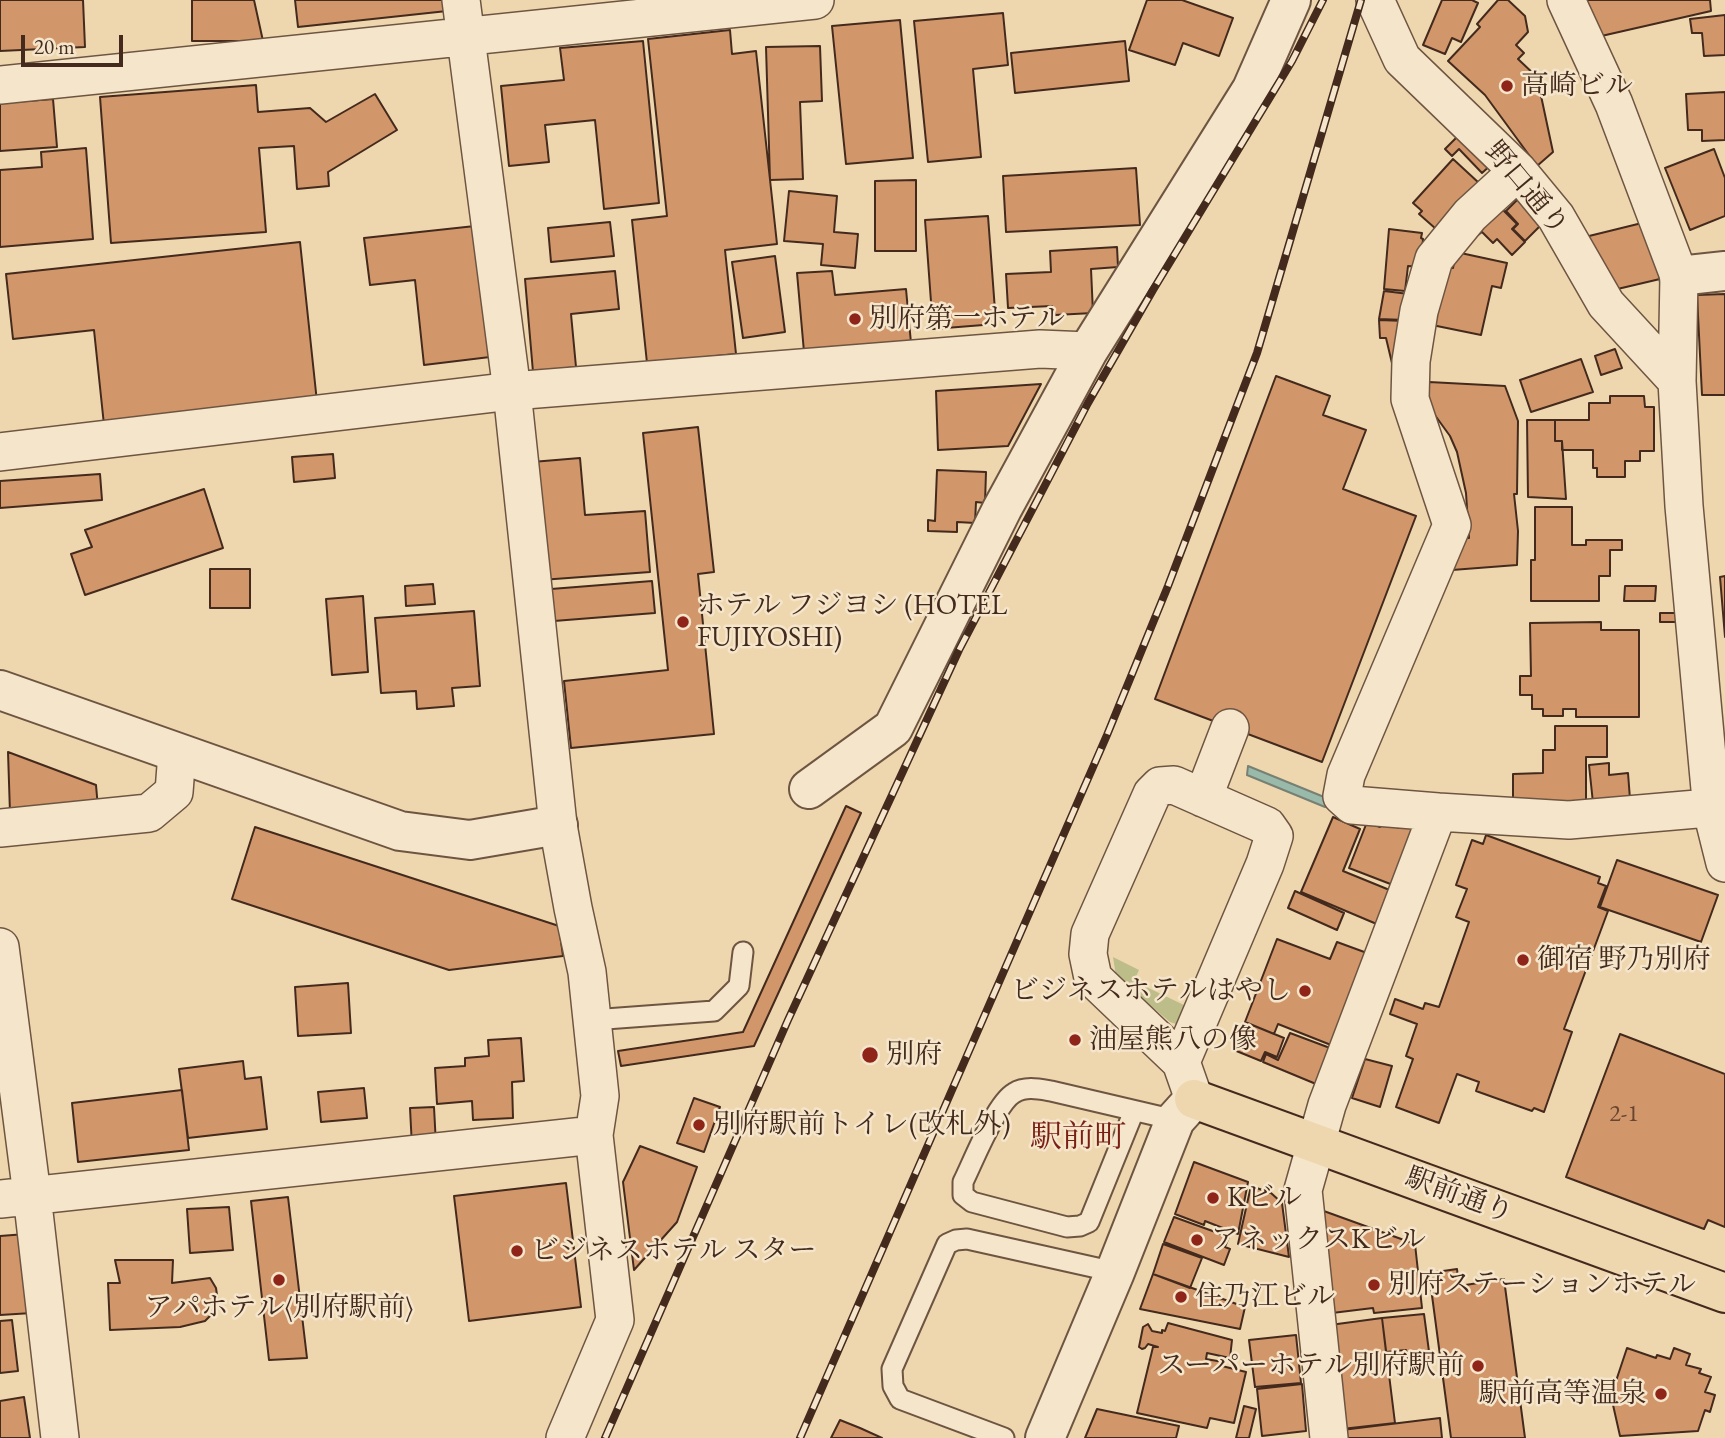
<!DOCTYPE html>
<meta charset="utf-8">
<style>
body{margin:0}
#map{position:relative;width:1725px;height:1438px;overflow:hidden;background:#eed7af;font-family:"EB Garamond",serif}
canvas{display:block}
.scale{position:absolute;left:21px;top:35px;width:102px;height:32px;box-sizing:border-box;border:4px solid #442a1d;border-top:0;padding-left:9px;font-size:21px;line-height:24px;white-space:nowrap;color:#442a1d;-webkit-text-stroke:5px #f4e5cb;paint-order:stroke}
</style>
<div id="map">
<canvas width="1725" height="1438"></canvas>
<div class="scale">20 m</div>
</div>
<script>
const context = document.querySelector('canvas').getContext('2d');
context.lineJoin = 'round';
function paint(path, color) { context.fillStyle = color; context.fill(path, 'evenodd'); }
function stroke(path, color, width, dash) { context.strokeStyle = color; context.lineWidth = width; context.lineCap = dash ? 'butt' : 'round'; context.setLineDash(dash || []); context.stroke(path); }
function label(font, color, halo, rows, align = 'center') {
  context.font = font + ' "EB Garamond","Noto Serif JP",serif'; context.lineWidth = 5; context.setLineDash([]); context.textBaseline = 'middle'; context.strokeStyle = halo; context.fillStyle = color; for (const [text, x, y, turn = 0] of rows) {
    context.save(); context.translate(x, y); context.rotate((+turn || 0) * Math.PI / 180); context.textAlign = isNaN(turn) ? turn : align; if (halo) context.strokeText(text, 0, 0); context.fillText(text, 0, 0); context.restore();
  }
}
const green = new Path2D(`
 M1113 957 1139 970 1134 981 1188 1007 1182 1021 1176 1024 1170 1022 1116 976Z`);
const water = new Path2D(`
 M1248 766 1329 799 1325 807 1247 775Z`);
const building = new Path2D(`
 M0 0H83L85 47 0 51Z
 M192 0H254L263 41H192Z
 M295 0H446L447 11 298 27Z
 M1147 0H1182L1233 18 1219 56 1183 43 1175 65 1129 50Z
 M1442 0H1472L1478 3 1461 42 1452 38 1445 54 1423 45Z
 M1498 0H1508L1525 16 1528 32 1516 45 1524 53 1518 59 1537 77 1553 152 1537 166 1485 95 1448 61 1480 27 1477 24Z
 M1578 0H1710L1711 11 1597 37Z
 M1003 13 1008 65 973 69 981 157 928 162 914 21Z
 M1725 15V55L1704 56 1702 33H1692L1690 19Z
 M900 20 913 158 846 164 832 26Z
 M730 30 732 54 756 51 777 244 725 250 736 354 647 363 632 220 667 216 648 39Z
 M643 41 659 203 604 209 595 120 545 125 549 162 509 166 501 86 564 80 560 48Z
 M1125 41 1129 81 1015 93 1011 53Z
 M820 46 822 101 800 102 803 179 770 180 766 47Z
 M256 85 258 112 310 108 326 122 375 94 397 130 328 172 329 186 297 189 294 146 259 148 266 232 111 243 100 97Z
 M1725 92V140L1702 141V130H1688L1686 94Z
 M53 99 57 147 0 151V103Z
 M1462 132 1493 163 1482 173 1459 149 1452 156 1445 149Z
 M86 148 93 239 0 247V170L42 167 41 152Z
 M1714 149 1725 178V216L1690 230 1665 168Z
 M1453 159 1479 183 1436 229 1419 214 1422 211 1413 203Z
 M1136 168 1140 225 1006 232 1003 176Z
 M916 180V251H875V181Z
 M789 191 837 196 834 232 858 234 855 268 821 265 823 244 784 241Z
 M1519 198 1543 223 1525 241 1513 229 1518 224 1506 211Z
 M1497 204 1517 224 1512 229 1525 242 1512 255 1497 239 1493 243 1482 232 1478 235 1472 229Z
 M988 216 996 324 933 329 925 220Z
 M610 222 614 256 551 262 548 228Z
 M1646 222 1660 279 1609 291 1585 237Z
 M475 226 490 357 424 365 415 280 370 285 364 238Z
 M1389 229 1422 233 1421 238 1423 239 1421 267 1408 266 1405 291 1384 289Z
 M300 242 317 402 104 425 94 330 13 339 6 274Z
 M1117 247 1118 267 1091 269 1093 313 1055 315 1052 306 1008 308 1006 274 1051 272 1050 251Z
 M1456 252 1507 263 1501 288 1492 286 1481 335 1432 325 1444 266 1453 268Z
 M775 256 785 332 743 338 732 262Z
 M615 271 619 309 571 314 576 367 533 372 525 279Z
 M832 271 835 295 906 289 911 343 804 352 797 273Z
 M1384 291 1409 294 1405 320 1379 319Z
 M1725 294V395H1702L1697 295Z
 M1379 320 1405 321 1396 380 1386 338H1380Z
 M1615 349 1622 368 1601 375 1595 356Z
 M1581 359 1593 392 1531 412 1520 380Z
 M1276 376 1330 396 1323 415 1366 430 1343 489 1416 516 1322 762 1155 699Z
 M1429 382 1505 386 1518 421 1517 494H1514L1518 531 1517 565 1452 570 1465 537 1469 538 1466 493 1457 452 1450 436 1429 407Z
 M1041 384 1008 446 938 450 936 391Z
 M1610 396H1644L1645 407H1654V451H1640V461H1625V477H1597V468H1593V450H1562V441H1555V420H1589V403H1610Z
 M1527 420H1555V441H1562L1566 499 1528 497Z
 M698 427 714 572 698 574 714 734 571 748 564 681 668 670 643 433Z
 M333 454 335 478 294 482 292 457Z
 M580 458 585 515 645 511 650 572 541 580 532 462Z
 M937 470 986 472 985 503 976 502 975 523 957 522V532L928 531V520L935 521Z
 M100 474 102 500 0 508V481Z
 M204 489 223 548 85 595 71 554 92 547 85 530Z
 M1535 507H1572V545H1586V540H1622V550H1610V576H1599V601H1531V560H1535Z
 M210 569H250V608H210Z
 M1725 576V637L1720 577Z
 M652 581 655 613 554 621 551 589Z
 M433 584 435 604 406 606 405 586Z
 M1625 586H1656L1655 601H1624Z
 M363 596 368 672 332 675 326 599Z
 M474 611 480 686 452 688 454 706 417 709 416 691 381 693 375 618Z
 M1660 613H1678V622H1660Z
 M1601 622V630H1639V717H1576V709H1563V716H1543V709H1532V695H1520V676H1531L1530 623Z
 M1555 726H1607V757H1586V801H1513V774L1543 773V750H1555Z
 M8 752 96 785 98 808 10 813Z
 M1609 763V775L1628 773 1630 799 1593 803 1589 765Z
 M846 806 861 813 754 1046 621 1066 618 1051 743 1032Z
 M1333 817 1360 829 1343 871 1392 891 1379 925 1301 892Z
 M1367 822 1380 827 1382 822 1399 828 1400 824 1415 829 1393 885 1349 868Z
 M255 827 559 926 563 956 449 970 232 899Z
 M1486 835 1600 877 1598 883 1606 886 1598 907 1608 911 1564 1029 1572 1032 1544 1112 1534 1108 1532 1111 1476 1091 1479 1082 1457 1074 1439 1123 1396 1107 1413 1059 1406 1056 1417 1024 1390 1014 1395 999 1423 1009 1425 1003 1439 1007 1469 922 1456 917 1467 889 1456 885 1472 840 1483 844Z
 M1617 860 1718 895 1701 942 1600 907Z
 M1295 891 1344 913 1337 930 1288 908Z
 M1277 939 1330 959 1337 942 1367 953 1331 1045 1278 1024 1274 1034 1245 1022Z
 M348 983 351 1033 298 1036 295 987Z
 M1245 1022 1284 1038 1277 1057 1265 1052 1261 1061 1234 1050Z
 M1290 1033 1330 1048 1316 1084 1263 1062 1266 1054 1278 1060Z
 M1620 1034 1725 1074V1227L1708 1220 1704 1229 1566 1177Z
 M521 1038 524 1081 512 1082 513 1118 473 1120 472 1101 437 1104 435 1068 465 1066V1058L489 1056 488 1040Z
 M1365 1059 1392 1066 1380 1107 1352 1098Z
 M243 1061 245 1079 261 1077 267 1129 188 1138 179 1069Z
 M364 1088 367 1118 321 1122 318 1092Z
 M182 1090 189 1150 78 1162 72 1103Z
 M694 1098 720 1107 704 1152 677 1143Z
 M434 1107 436 1145 412 1147 410 1108Z
 M640 1146 697 1167 677 1222 634 1270 623 1182Z
 M1194 1162 1248 1182 1238 1234 1205 1221 1204 1225 1175 1214Z
 M566 1183 581 1307 469 1321 454 1196Z
 M1251 1186 1271 1193 1282 1203 1289 1257 1238 1244Z
 M288 1197 307 1358 269 1360 251 1201Z
 M229 1207 233 1250 190 1253 187 1209Z
 M1321 1210 1415 1244 1422 1308 1374 1313 1373 1308 1332 1313Z
 M1174 1217 1229 1237 1225 1247 1230 1249 1224 1265 1164 1242Z
 M26 1234 32 1313 0 1315V1236Z
 M1163 1244 1202 1258 1190 1288 1153 1274Z
 M115 1260H173L172 1283 210 1278 216 1288 218 1302 214 1312 205 1321 180 1327 110 1330 108 1283H120Z
 M1457 1269 1459 1286 1504 1279 1525 1438H1451L1429 1273Z
 M1153 1274 1245 1307 1240 1329 1140 1309Z
 M1424 1314 1430 1359 1408 1362 1406 1350 1386 1352 1382 1318Z
 M1382 1318 1395 1423 1342 1429 1330 1325Z
 M12 1320 18 1371 0 1373V1321Z
 M1168 1323 1232 1340 1230 1358 1207 1353 1206 1359 1223 1362 1222 1366 1246 1372 1234 1423 1210 1418 1207 1428 1137 1413 1153 1347H1158L1148 1344 1145 1348 1142 1349 1139 1347 1143 1327 1148 1324 1152 1331 1162 1333V1330L1165 1331Z
 M1296 1335 1301 1383 1255 1387 1249 1340Z
 M1627 1348 1656 1358 1657 1355 1670 1359 1674 1348 1690 1354 1686 1365 1701 1369 1699 1373 1711 1377 1705 1392 1715 1395 1710 1412 1705 1410 1698 1431 1620 1436 1611 1396Z
 M1302 1384 1306 1431 1262 1436 1257 1389Z
 M24 1397 30 1438H0V1401Z
 M1244 1406 1256 1409 1249 1438H1236Z
 M1097 1409 1179 1426 1176 1438H1085Z
 M1440 1418 1442 1438H1343L1342 1430Z
 M840 1420 860 1428 882 1438H831Z`);
const service = new Path2D(`
 M592 1020 714 1011 739 986 743 952
 M1134 1111 1089 1222 1080 1226 1067 1227 972 1202 963 1195V1182C973 1162 996 1103 1014 1093 1025 1086 1039 1089 1051 1091L1175 1120
 M1004 1438 900 1399 893 1386 892 1369 947 1244 956 1240 967 1239 1115 1272`);
const minor = new Path2D(`
 M461 0 512 391 558 825 573 908 587 972 600 1096 594 1135 615 1320 565 1438
 M1375 0 1402 59 1518 171 1556 217 1606 304 1677 381
 M1566 0 1614 104 1679 276 1677 381 1684 506 1712 811 1725 863
 M0 85 815 0
 M0 452 512 391 1040 349 1088 351
 M1203 798 1230 728
 M1438 812 1352 805 1342 796 1346 775 1452 525 1410 399 1411 361 1419 311 1434 259 1470 215 1518 171
 M0 828 149 813 174 792 177 753
 M0 947 32 1195 60 1438
 M1181 1062 1265 864 1274 836 1267 826 1174 785 1160 786 1152 794 1090 934 1088 954 1093 978 1181 1062 1194 1099
 M0 1199 594 1135
 M1329 1438 1303 1190 1327 1105 1438 812 1569 820 1697 809 1725 814`);
const tertiary = new Path2D(`
 M1679 276 1725 271
 M0 690 400 831 470 840 558 825
 M809 789 893 728 1002 509 1088 351 1252 89 1291 0
 M1045 1438 1115 1272 1175 1120 1194 1099`);
const primary = new Path2D(`
 M1194 1099 1725 1293`);
const rail = new Path2D(`
 M605 1438 788 1020 959 650 1088 403 1153 290 1292 61 1323 0
 M800 1438 1107 735 1168 586 1257 353 1361 0`);
const markers = [
 [1507,86,7,"#8f2418"],
 [855,319,7,"#8f2418"],
 [683,622,7,"#8f2418"],
 [1523,960,7,"#8f2418"],
 [1305,991,7,"#8f2418"],
 [1075,1040,7,"#8f2418"],
 [870,1055,9,"#8f2418"],
 [699,1125,7,"#8f2418"],
 [1213,1198,7,"#8f2418"],
 [1197,1240,7,"#8f2418"],
 [517,1251,7,"#8f2418"],
 [279,1280,7,"#8f2418"],
 [1374,1285,7,"#8f2418"],
 [1181,1297,7,"#8f2418"],
 [1478,1366,7,"#8f2418"],
 [1661,1394,7,"#8f2418"]
];
const numberNames = [
 ["2-1",1624,1114]
];
const poiNames = [
 ["高崎ビル",1521,86],
 ["別府第一ホテル",869,319],
 ["ホテル フジヨシ (HOTEL",697,606],
 ["FUJIYOSHI)",697,638],
 ["御宿 野乃別府",1537,960],
 ["ビジネスホテルはやし",1291,991,"right"],
 ["油屋熊八の像",1089,1040],
 ["別府",886,1055],
 ["別府駅前トイレ(改札外)",713,1125],
 ["Kビル",1227,1198],
 ["アネックスKビル",1211,1240],
 ["ビジネスホテル スター",531,1251],
 ["別府ステーションホテル",1388,1285],
 ["住乃江ビル",1195,1297],
 ["アパホテル〈別府駅前〉",279,1308,"center"],
 ["スーパーホテル別府駅前",1464,1366,"right"],
 ["駅前高等温泉",1647,1394,"right"]
];
const streetNames = [
 ["野口通り",1526,189,50],
 ["駅前通り",1459,1196,20]
];
const quarterNames = [
 ["駅前町",1078,1138]
];
paint(green, '#bcbd88');
paint(water, '#99baaa');
stroke(water, '#778072', 2);
paint(building, '#d1976b');
stroke(building, '#442a1d', 2);
stroke(service, '#6e5542', 23);
stroke(minor, '#6e5542', 40);
stroke(tertiary, '#6e5542', 42);
stroke(primary, '#442a1d', 42);
stroke(service, '#f4e5cb', 19);
stroke(minor, '#f4e5cb', 37);
stroke(tertiary, '#f4e5cb', 38);
stroke(primary, '#eed7af', 38);
stroke(rail, '#442a1d', 8);
stroke(rail, '#f4e5cb', 5, [16]);
for (const [x, y, r, color] of markers) { const dot = new Path2D(); dot.arc(x, y, r, 0, 2 * Math.PI); context.fillStyle = color; context.fill(dot); stroke(dot, '#f4e5cb', 2.5); }
label('24px', '#674530', null, numberNames);
label('28px', '#442a1d', '#f4e5cb', poiNames, 'left');
label('28px', '#442a1d', '#f4e5cb', streetNames);
label('32px', '#7a1f14', '#f4e5cb', quarterNames);
</script>
